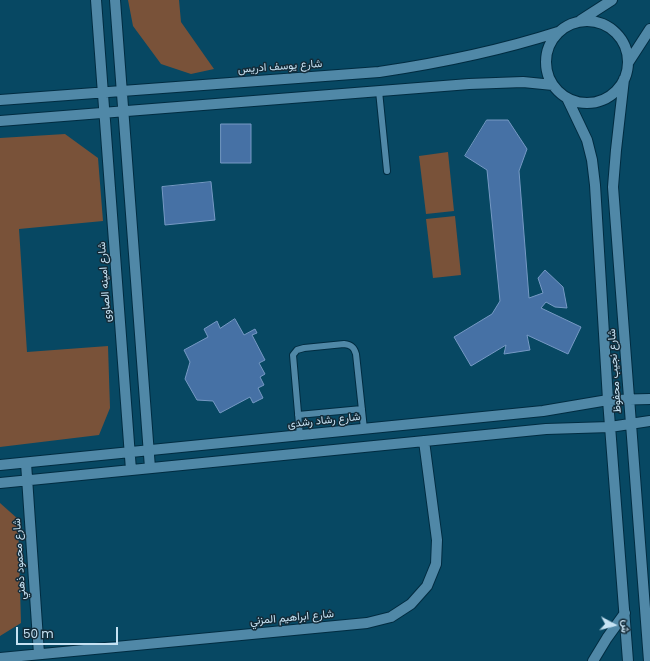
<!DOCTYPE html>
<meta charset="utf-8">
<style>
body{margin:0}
#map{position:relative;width:650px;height:661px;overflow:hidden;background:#074863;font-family:Poppins,Vazirmatn,sans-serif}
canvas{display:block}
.north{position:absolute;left:594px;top:605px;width:40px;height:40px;-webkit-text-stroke:3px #142b38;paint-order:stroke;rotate:97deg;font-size:11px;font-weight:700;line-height:16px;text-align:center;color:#c6e2f3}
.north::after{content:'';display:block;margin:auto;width:14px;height:18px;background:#c6e2f3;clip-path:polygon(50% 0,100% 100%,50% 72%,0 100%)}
.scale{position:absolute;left:16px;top:627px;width:102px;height:18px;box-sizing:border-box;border:2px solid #c6e2f3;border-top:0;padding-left:5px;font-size:12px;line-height:14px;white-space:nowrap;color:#c6e2f3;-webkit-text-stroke:3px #142b38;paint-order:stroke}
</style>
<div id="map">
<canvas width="650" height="661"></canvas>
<div class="north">ش</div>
<div class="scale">50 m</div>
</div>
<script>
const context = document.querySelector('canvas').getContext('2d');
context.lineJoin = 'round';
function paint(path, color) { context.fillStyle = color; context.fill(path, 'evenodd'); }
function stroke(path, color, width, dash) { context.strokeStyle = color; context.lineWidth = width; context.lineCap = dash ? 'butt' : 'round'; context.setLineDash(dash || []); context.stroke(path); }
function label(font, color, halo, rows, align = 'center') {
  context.font = font + ' Poppins,Vazirmatn,sans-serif'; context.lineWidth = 3; context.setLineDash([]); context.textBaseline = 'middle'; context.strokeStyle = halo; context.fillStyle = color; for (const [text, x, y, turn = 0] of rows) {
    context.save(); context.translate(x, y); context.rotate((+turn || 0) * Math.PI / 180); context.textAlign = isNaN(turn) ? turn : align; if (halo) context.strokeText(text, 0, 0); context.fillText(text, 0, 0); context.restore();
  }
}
const green = new Path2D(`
 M128 0H179L181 22 214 69 191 74 161 64 133 26Z
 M65 134 98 158 103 221 19 229 27 352 108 346 110 408 99 435 0 447V138Z
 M448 152 454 211 426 214 419 156Z
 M455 216 461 275 433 278 426 219Z
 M0 503 18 519 21 623 0 636Z`);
const building = new Path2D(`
 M487 120H508L527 149 519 171 529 298 543 293 538 278 545 270 563 287 567 308 555 307 546 302 541 308 581 327 568 354 527 335 530 350 504 354 506 345 471 366 454 337 492 314 500 301 487 170 465 156Z
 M221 124H251V163H221Z
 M211 182 215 220 165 225 162 187Z
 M235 319 244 335 255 329 257 333 252 335 265 360 259 363 265 374 260 377 264 385 258 388 263 398 253 403 250 397 220 413 213 401 197 400 185 379 190 362 184 350 208 337 204 329 217 321 220 328Z`);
const service = new Path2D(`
 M379 91 387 171
 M298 415 362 409
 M300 436 293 355 297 350 304 348 344 344C351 345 354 347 356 354L364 429`);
const minor = new Path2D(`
 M96 0 131 470
 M115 0 150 468
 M581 20 612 0
 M546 62a41 41 0 1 1 82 0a41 41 0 1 1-82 0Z
 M628 63 650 29
 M624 79 616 150 613 187 649 661
 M567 98 587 140 592 160 595 185 608 400 628 661
 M0 100 379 72C440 63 499 51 558 32
 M0 121 469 84 523 82 553 85
 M26 463 39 654
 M0 465 543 411 608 400 650 399
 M0 483 546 429 610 427 650 421
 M0 658 367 623 391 617 411 604 427 586 436 564 437 540 424 441
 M593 661 607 638 625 613`);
const streetNames = [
 ["شارع يوسف ادريس",280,67,-4],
 ["شارع امينه الصاوى",105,282,-94],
 ["شارع نجيب محفوظ",615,371,-94],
 ["شارع رشاد رشدى",324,421,-6],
 ["شارع محمود ذهني",20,559,-94],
 ["شارع ابراهيم المزني",292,618,-5]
];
paint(green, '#795239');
paint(building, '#4671a5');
stroke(building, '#7699c4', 1);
stroke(service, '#002c41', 8);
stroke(minor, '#002c41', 12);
stroke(service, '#5088a7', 6);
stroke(minor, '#5088a7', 10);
label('11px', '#c6e2f3', '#142b38', streetNames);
</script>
